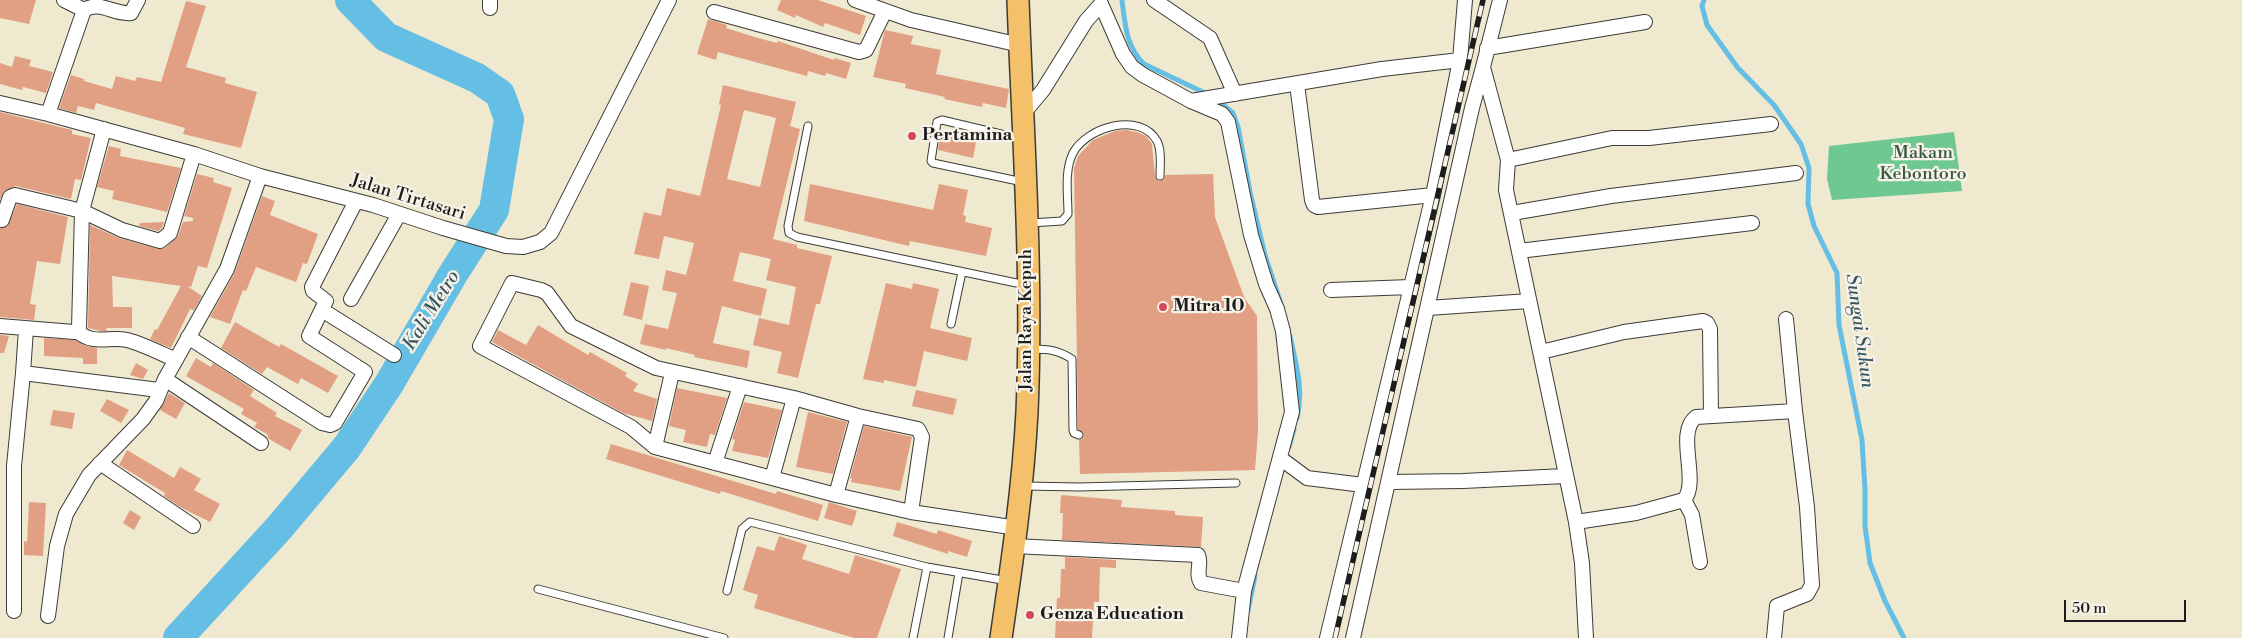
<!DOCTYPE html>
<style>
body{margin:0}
#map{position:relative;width:2242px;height:638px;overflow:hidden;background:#efe9d0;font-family:"Libre Bodoni",serif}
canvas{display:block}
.scale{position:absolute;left:2064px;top:600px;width:122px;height:22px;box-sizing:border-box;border:2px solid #1c1c1c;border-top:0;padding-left:6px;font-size:15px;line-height:18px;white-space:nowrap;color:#1c1c1c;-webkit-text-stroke:4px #f7f3e8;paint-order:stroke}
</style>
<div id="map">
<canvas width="2242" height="638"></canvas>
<div class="scale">50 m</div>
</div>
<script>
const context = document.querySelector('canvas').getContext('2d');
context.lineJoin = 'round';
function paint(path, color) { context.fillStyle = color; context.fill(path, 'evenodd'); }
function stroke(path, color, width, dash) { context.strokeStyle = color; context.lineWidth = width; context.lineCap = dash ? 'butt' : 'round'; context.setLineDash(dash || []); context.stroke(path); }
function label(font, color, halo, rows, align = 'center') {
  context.font = font + ' "Libre Bodoni",serif'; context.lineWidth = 4.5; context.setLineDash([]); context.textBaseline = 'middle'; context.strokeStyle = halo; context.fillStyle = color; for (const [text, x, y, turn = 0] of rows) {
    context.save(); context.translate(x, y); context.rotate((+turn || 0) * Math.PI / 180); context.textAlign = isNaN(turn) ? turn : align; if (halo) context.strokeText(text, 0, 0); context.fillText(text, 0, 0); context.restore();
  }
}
const green = new Path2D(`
 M1954 132 1962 191 1832 200 1827 179 1829 146Z`);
const stream = new Path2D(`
 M1122 0C1125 24 1126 47 1144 64L1209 95
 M1704 0 1702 6 1707 25 1738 68 1774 105 1801 144 1809 168 1808 204 1814 226 1837 273 1839 325 1862 440 1865 489V526L1870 563 1885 601 1904 638
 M1216 99 1233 113 1238 127 1250 192 1265 255 1280 301
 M1290 336C1296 364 1304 390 1297 418
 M1289 447 1294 429
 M1248 610 1255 576`);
const river = new Path2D(`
 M178 638 279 528 347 447 389 384 453 274 494 210 509 119 500 94 477 78 386 37 350 0`);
const building = new Path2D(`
 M0 0H36L29 24 0 18Z
 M781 0H818L866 16 860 35 825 23 823 27 796 15 795 18 777 10Z
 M186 1 206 6 186 67 226 78 225 83 257 92 241 148 183 134 185 128 96 103 94 110 78 106 76 113 59 108 71 75 84 79V81L112 89 116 76 135 81 137 77 161 82Z
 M708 19 727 25 726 28 758 38 777 43 778 41 834 60V58L851 63 846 79 826 73 825 76 808 71 807 76 718 52 716 60 697 54Z
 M885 30 913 36 911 44 941 50 936 74 1009 89 1006 108 983 103 982 107 944 99 945 97 905 88 906 84 873 77Z
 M15 56 31 60 29 66 53 72 46 93 23 87 22 90 0 84V63L12 67Z
 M723 85 796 102 790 126 800 129 773 239 797 245V248L832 256 820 304H816L798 378 777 373 782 352 753 345 759 318 789 325 796 287 766 280 771 259 740 252 733 281 767 289 761 316 722 306 713 343 750 351 747 368 694 357 695 355 666 348V350L640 344 645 324 668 329 677 293 662 290 666 270 686 275 694 243 664 236 659 259 634 254 644 212 661 216 667 188 700 196 721 105 719 104ZM744 110 776 118 760 187 727 179Z
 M0 112 72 130V134L91 138 81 180 75 179 71 199 16 186 4 191 0 199Z
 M941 130 977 137 973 158 938 150Z
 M1126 130 1137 132 1146 136 1152 144 1155 176 1158 181 1163 180 1165 175 1213 174 1215 217 1244 297 1257 316 1258 432 1255 470 1080 474 1079 440 1083 439 1084 435 1078 429 1074 168 1078 156 1093 140 1115 131Z
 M109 146 121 149 120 156 181 168 167 212 112 199 114 191 97 187Z
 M197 174 214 178 213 182 232 188 207 268 198 266 191 287 187 286 202 296 194 310 190 309 171 348 150 339 155 329 157 330 181 286 112 276 113 307H132V328H106L107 331H101L88 328 90 225 119 238 158 249 165 248 178 236 183 222 193 221V218L184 216Z
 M810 184 933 210 939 184 968 190 963 215 966 216 965 222 992 228 986 256 910 241 909 246 804 221Z
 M262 196 275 201 270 215 318 234 307 264 303 263 296 282 256 267 246 291 243 290 230 324 210 317 235 272Z
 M17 204 68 217 60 264 37 261 30 304 36 305 34 320 0 317V228L8 226Z
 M164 222 162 228 158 231 139 226 140 223Z
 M631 282 649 286 642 320 623 315Z
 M886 283 912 289 913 283 939 289 930 328 972 338 967 361 924 351 916 387 884 380V383L863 379Z
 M235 322 279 347 281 344 338 376 328 393 301 378 298 384 267 367 262 374 221 348Z
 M538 325 588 355 590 352 627 373 625 376 638 384 633 391 657 399 652 421 623 413 492 342 498 330 526 345Z
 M0 335 9 336 4 353H0Z
 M44 338 75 340 86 346 97 348V364H83V358L44 356Z
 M196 358 211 367 213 363 254 390 250 396 277 413 275 416 302 430 290 451 269 439 267 434 254 427 257 423 241 414 244 409 186 376Z
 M136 363 148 370 143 379 130 375Z
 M677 388 727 398 715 435 710 434 707 447 683 442 686 430 669 426Z
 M916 390 957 399 953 415 912 406Z
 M169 393 185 403 176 419 160 410Z
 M107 399 129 410 121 423 100 411Z
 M744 402 782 410 768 458 732 451 735 440 732 439Z
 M53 410 75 413 72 429 50 425Z
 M808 412 847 422 833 474 796 467Z
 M864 426 912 437 900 491 851 482 852 479 850 478Z
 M611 444 776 494 777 491 823 505 818 521 721 491 720 494 606 459Z
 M127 450 174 478 180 467 201 479 194 490 220 504 210 522 180 507 164 496 165 493 119 465Z
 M1061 495 1122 500 1121 507 1175 511V515L1203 517 1201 547 1062 540 1063 513H1060Z
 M29 502 46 503 43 556 24 555V541L27 542Z
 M829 502 857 511 852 526 824 518Z
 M130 510 141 517 134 530 123 523Z
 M897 522 937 534 938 530 972 541 967 557 948 551V554L893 536Z
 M779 536 807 545 802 559 849 574 855 555 901 569 877 638H854L754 608 758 595 743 590 757 546 774 551Z
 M1065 557 1116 560V568L1100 567 1099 602H1094L1092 638H1055L1057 598H1060L1061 569H1065Z`);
const lane = new Path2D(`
 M808 126 788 226 789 233 797 237 1026 285
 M1022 139 942 120 937 122 931 161 933 163 1023 182
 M1030 223 1062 221 1068 214C1068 195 1064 171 1073 153 1087 127 1140 111 1157 141 1162 150 1160 166 1160 176
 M951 324 962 272
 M1032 349C1048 349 1058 350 1072 359L1073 430 1074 433 1079 435
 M1024 486 1079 487 1236 483
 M538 589 724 638
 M727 591 742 529 750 522 927 567 1008 581
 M913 638 927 567
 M948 638 959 573`);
const street = new Path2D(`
 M64 0 84 10
 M855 0 911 20 1020 45
 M1154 0 1210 38 1235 94
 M1500 0 1483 67 1508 160 1506 190 1576 522 1582 563 1586 638
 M490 8V0
 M714 12 859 52 866 50 885 11
 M1487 48 1645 22
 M1297 84 1312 200 1314 205 1318 207 1433 195 1460 60 1465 0
 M1191 101 1222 114 1228 122 1251 235 1266 284 1277 309 1283 331 1292 412 1244 591 1239 638
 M0 103 48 114 194 154 260 176 373 205 443 228 506 246 523 247 540 242 551 233 669 0
 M48 114 84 10C101 0 113 15 131 13L138 0
 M1023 114 1043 90 1086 21 1101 4 1123 54 1132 67 1143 75 1191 101 1382 69 1460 60
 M1508 160 1612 138H1649L1771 124
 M1512 213 1611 196 1796 173
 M2 220 10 197 15 195 82 211 122 230 160 241 170 233 194 154
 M1519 251 1752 223
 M1331 290 1410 287
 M351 299 399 214
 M1428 308 1529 301
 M322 310 394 355
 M0 326 74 332 79 328 82 211 104 129
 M77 331C94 346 108 336 127 340 143 344 160 353 176 360
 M188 337 322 423 330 425 335 423 365 372 309 336 326 301 313 291 312 287 356 201
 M1541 352 1624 332 1703 321 1707 323 1710 329 1711 416
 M23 373 26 329
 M165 379 261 443
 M655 447 672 373
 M1280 458 1307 478 1363 485
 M100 463 193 526
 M715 463 740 386
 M772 478 794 398
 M1390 482 1463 481 1565 476
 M836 495 858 416
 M1684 500 1692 515 1700 562
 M911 512 922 437 918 429 858 416 794 398 656 368 571 326 547 293 541 290 512 283 480 346 631 427 655 447 836 495 911 512 1017 528
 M1576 522 1636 513 1684 500C1700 481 1675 433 1696 417L1795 411 1786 319
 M1014 546 1198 555C1202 564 1195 574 1201 583L1244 591
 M14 611V466L23 373 159 390
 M48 616 57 546 66 514 89 475 143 419 156 401 165 379 227 269 260 176
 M1327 638 1433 195
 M1353 638 1472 108 1483 67
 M1774 638 1777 606 1807 594 1812 585 1807 507 1795 411`);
const primary = new Path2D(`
 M1001 638C1012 563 1023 488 1027 412 1033 275 1023 138 1018 0`);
const rail = new Path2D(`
 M1335 638 1483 0`);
const markers = [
 [912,136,5,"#d1495b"],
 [1163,307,5,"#d1495b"],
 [1030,615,5,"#d1495b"]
];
const poiNames = [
 ["Pertamina",922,136],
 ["Mitra 10",1173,307],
 ["Genza Education",1040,615]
];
const parkNames = [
 ["Makam",1923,154],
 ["Kebontoro",1923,175]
];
const streetNames = [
 ["Jalan Tirtasari",408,198,17],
 ["Jalan Raya Kepuh",1027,320,-90]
];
const waterNames = [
 ["Kali Metro",432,311,-58],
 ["Sungai Sukun",1859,331,82]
];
paint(green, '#6fc88f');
stroke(stream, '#65bee3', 5);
stroke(river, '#65bee3', 30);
paint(building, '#e1a083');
stroke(lane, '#3c3b37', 9);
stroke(street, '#3c3b37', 16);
stroke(primary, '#3c3b37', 24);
stroke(lane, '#fff', 7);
stroke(street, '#fff', 14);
stroke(primary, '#f4c16a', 21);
stroke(rail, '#1c1c1c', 5.5);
stroke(rail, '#f7f3e8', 4, [11]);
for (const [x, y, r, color] of markers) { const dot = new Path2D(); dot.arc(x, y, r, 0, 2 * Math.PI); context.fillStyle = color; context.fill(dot); stroke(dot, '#f7f3e8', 2); }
label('bold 18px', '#1c1c1c', '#f7f3e8', poiNames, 'left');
label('18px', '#395844', '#f7f3e8', parkNames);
label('18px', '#1c1c1c', '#f7f3e8', streetNames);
label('italic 19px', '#365562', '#f7f3e8', waterNames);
</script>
